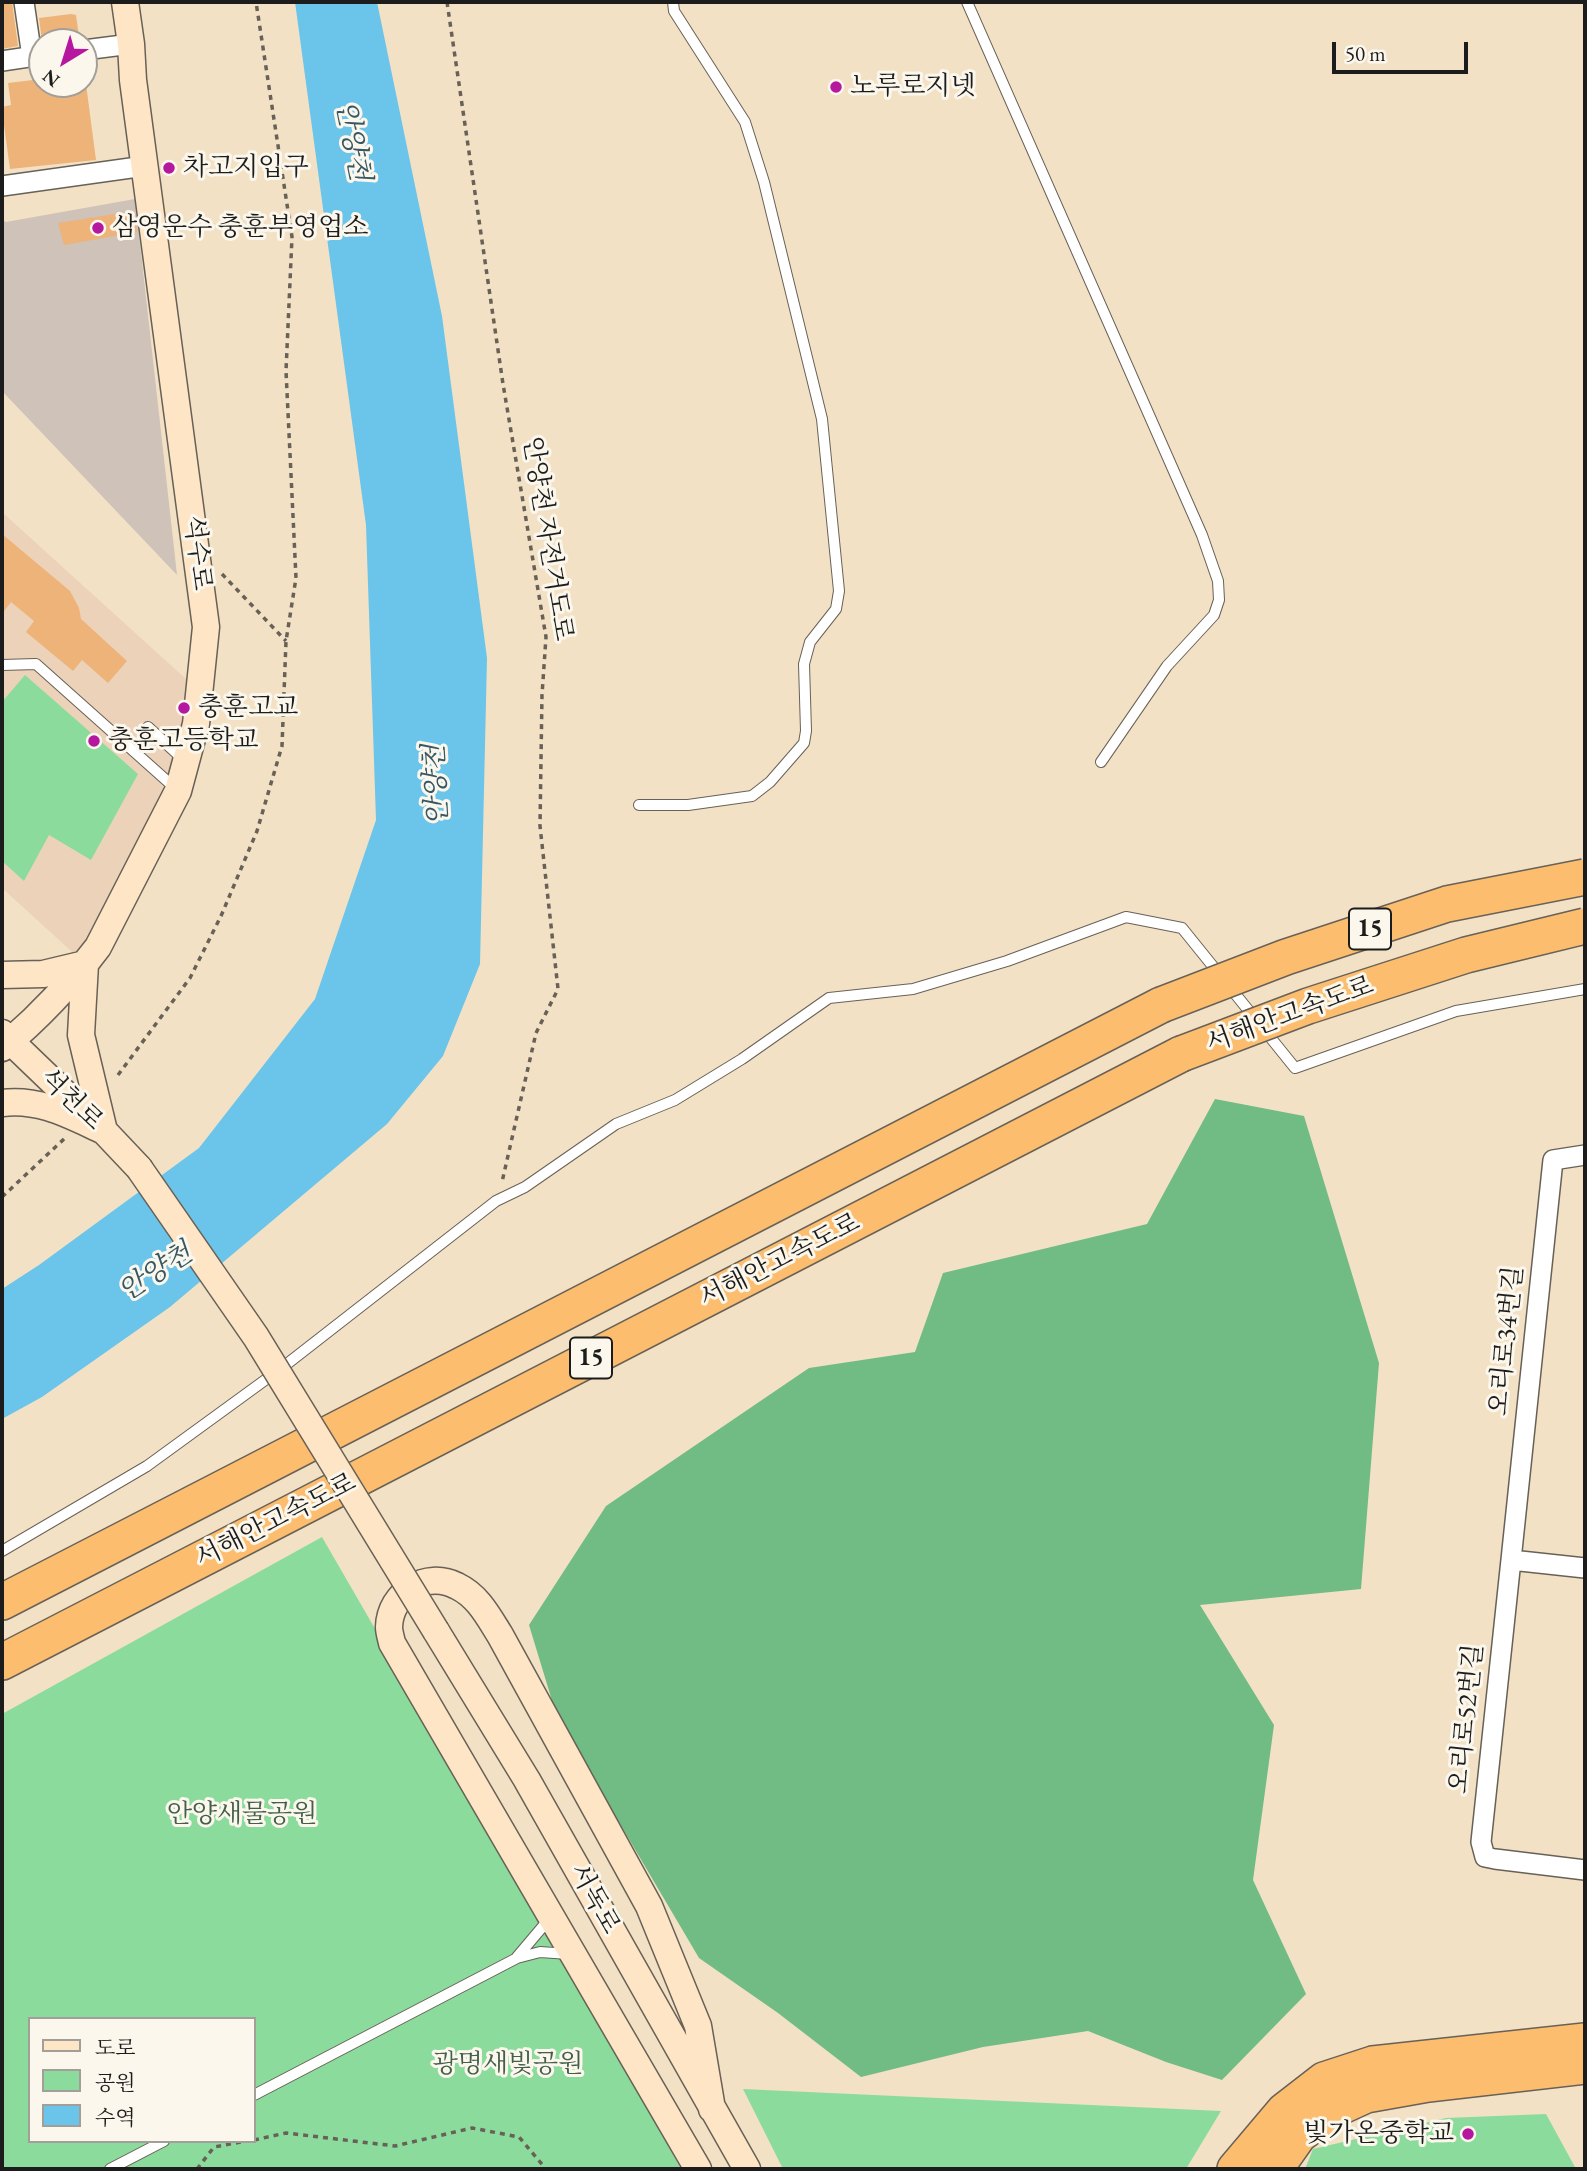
<!DOCTYPE html>
<meta charset="utf-8">
<style>
body{margin:0}
#map{position:relative;width:1587px;height:2171px;overflow:hidden;background:#f3e1c5;font-family:"EB Garamond","Noto Serif KR",serif}
canvas{display:block}
.frame{position:absolute;inset:0;border:4px solid #1c1c1c;pointer-events:none}
.legend{position:absolute;left:28px;top:2017px;width:228px;height:126px;box-sizing:border-box;background:#fbf7ec;border:2px solid #a29f99;margin:0;padding:9px 12px;list-style:none;font-size:21px;color:#1c1c1c}
.legend li{display:flex;align-items:center;gap:14px;height:35px}
.legend b{width:35px;border:2px solid #a29f99}
.north{position:absolute;left:28px;top:28px;width:70px;height:70px;box-sizing:border-box;background:#fbf7ec;border:2px solid #a29f99;border-radius:50%;rotate:218deg;font-size:19px;font-weight:700;line-height:28px;text-align:center;color:#1c1c1c}
.north::after{content:'';display:block;margin:auto;width:24px;height:32px;background:#b5179e;clip-path:polygon(50% 0,100% 100%,50% 72%,0 100%)}
.scale{position:absolute;left:1332px;top:42px;width:136px;height:32px;box-sizing:border-box;border:4px solid #1c1c1c;border-top:0;padding-left:9px;font-size:21px;line-height:24px;white-space:nowrap;color:#1c1c1c;-webkit-text-stroke:5px #fbf7ec;paint-order:stroke}
</style>
<div id="map">
<canvas width="1587" height="2171"></canvas>
<div class="frame"></div>
<ul class="legend">
<li><b style="height:9px;background:#fee5c5"></b>도로</li>
<li><b style="height:19px;background:#8bdc9c"></b>공원</li>
<li><b style="height:19px;background:#6bc4e9"></b>수역</li>
</ul>
<div class="north">N</div>
<div class="scale">50 m</div>
</div>
<script>
const context = document.querySelector('canvas').getContext('2d');
context.lineJoin = 'round';
function paint(path, color) { context.fillStyle = color; context.fill(path, 'evenodd'); }
function stroke(path, color, width, dash) { context.strokeStyle = color; context.lineWidth = width; context.lineCap = dash ? 'butt' : 'round'; context.setLineDash(dash || []); context.stroke(path); }
function label(font, color, halo, rows, align = 'center') {
  context.font = font + ' "EB Garamond","Noto Serif KR",serif'; context.lineWidth = 6; context.setLineDash([]); context.textBaseline = 'middle'; context.strokeStyle = halo; context.fillStyle = color; for (const [text, x, y, turn = 0] of rows) {
    context.save(); context.translate(x, y); context.rotate((+turn || 0) * Math.PI / 180); context.textAlign = isNaN(turn) ? turn : align; if (halo) context.strokeText(text, 0, 0); context.fillText(text, 0, 0); context.restore();
  }
}
const built = new Path2D(`
 M2 512 196 688 181 761 82 961 2 888Z`);
const industrial = new Path2D(`
 M135 199 177 575 2 391V220L6 222Z`);
const green = new Path2D(`
 M25 675 138 774 91 860 49 835 24 881 2 861V702Z
 M322 1537 548 1928 681 2169H2V1714ZM30 2019H254V2141H30Z
 M743 2089 1221 2111 1186 2169H783Z
 M1546 2114 1576 2169H1305L1313 2149 1446 2118Z`);
const forest = new Path2D(`
 M1215 1099 1304 1116 1379 1363 1361 1589 1200 1605 1274 1725 1253 1880 1306 1994 1222 2080 1166 2062 1088 2031 983 2047 861 2077 778 2013 699 1958 557 1717 529 1625 606 1506 809 1368 915 1352 943 1273 1147 1224Z`);
const water = new Path2D(`
 M295 2H377L442 316 487 658 480 964 443 1056 387 1124 170 1307 42 1397 2 1419V1289L39 1265 199 1148 315 999 376 820 366 525Z`);
const building = new Path2D(`
 M2 2H12L18 46 2 49Z
 M71 14 76 15 79 36 42 41 39 18Z
 M42 67V84H86L96 160 10 169 2 110V107L11 105 8 83 33 80 31 69Z
 M134 211 137 232 64 245 58 223Z
 M2 534 70 591 79 608 81 619 127 661 108 683 82 660 73 671 26 632 34 621 11 602 2 614Z`);
const path = new Path2D(`
 M447 2 503 384 546 637 542 695 540 826 558 989 536 1033 502 1182
 M222 574 286 641
 M118 1075 190 978 221 916 257 831 282 746 286 641 296 578 286 371 292 237 256 2
 M2 1197 64 1139
 M254 2140 286 2133 395 2146 472 2128 519 2137 546 2169
 M197 2169 214 2147 246 2141`);
const lane = new Path2D(`
 M967 2 1202 535 1218 581 1219 600 1214 615 1167 666 1101 762
 M2 665 36 664 175 788
 M148 727 184 760
 M639 805H688L752 796 770 782 804 743 806 731 804 664 810 642 836 609 839 591 822 419 764 182 745 122 674 11 673 2
 M2 1551 147 1466 283 1367 496 1201 525 1187 616 1124 675 1100 742 1059 829 998 913 989 1007 961 1126 917 1182 928 1295 1068 1456 1011 1585 989
 M517 1957 550 1918
 M254 2095 517 1958 540 1952 569 1954
 M110 2169 164 2141`);
const street = new Path2D(`
 M24 2 32 57
 M84 50 131 44
 M2 61 42 55
 M2 186 145 166
 M1511 1560 1553 1160 1585 1155
 M1585 1568 1511 1560 1481 1842 1485 1857 1495 1859 1585 1870`);
const secondary = new Path2D(`
 M2 975 43 974 85 964 81 1035 104 1131C71 1116 40 1098 2 1103
 M2 1033 104 1131 139 1168
 M2 1048C37 1019 71 983 98 947L178 791 196 724 206 627 133 80 131 44 125 2
 M436 1631 527 1780 747 2169
 M698 2169 392 1643C391 1638 389 1632 389 1627 390 1593 426 1570 457 1586 478 1596 488 1616 500 1635L649 1906 698 2026 712 2109`);
const highway = new Path2D(`
 M2 1602 1161 1005
 M2 1662 1181 1054
 M1235 2169 1284 2111 1324 2080 1373 2064 1585 2041
 M1275 2169 1299 2135 1331 2111 1366 2095 1428 2084 1585 2066`);
const secondaryBridge = new Path2D(`
 M139 1168 256 1337 436 1631`);
const highwayBridge = new Path2D(`
 M1161 1005 1286 957 1447 904 1585 877
 M1181 1054 1308 1006 1466 955 1585 926`);
const markers = [
 [836,87,7,"#b5179e"],
 [169,168,7,"#b5179e"],
 [98,228,7,"#b5179e"],
 [184,708,7,"#b5179e"],
 [94,741,7,"#b5179e"],
 [1468,2134,7,"#b5179e"]
];
const shields = [
 [1370,929,42],
 [591,1358,42]
];
const shieldNames = [
 ["15",1370,929],
 ["15",591,1358]
];
const poiNames = [
 ["노루로지넷",850,87],
 ["차고지입구",183,168],
 ["삼영운수 충훈부영업소",112,228],
 ["충훈고교",198,708],
 ["충훈고등학교",108,741],
 ["빛가온중학교",1454,2134,"right"]
];
const streetNames = [
 ["안양천 자전거도로",547,539,81],
 ["석수로",197,553,83],
 ["서해안고속도로",1290,1015,-20],
 ["석천로",71,1100,44],
 ["서해안고속도로",780,1261,-27],
 ["오리로34번길",1507,1341,-84],
 ["서해안고속도로",276,1521,-27],
 ["오리로52번길",1467,1719,-84],
 ["서독로",594,1899,61]
];
const parkNames = [
 ["안양새물공원",242,1815],
 ["광명새빛공원",508,2065]
];
const waterNames = [
 ["안양천",352,141,79],
 ["안양천",437,785,-93],
 ["안양천",156,1273,-33]
];
paint(built, '#ecd2b9');
paint(industrial, '#cec2b9');
paint(green, '#8bdc9c');
paint(forest, '#70bc84');
paint(water, '#6bc4e9');
paint(building, '#eeb379');
stroke(lane, '#676157', 12);
stroke(street, '#676157', 22);
stroke(secondary, '#676157', 29);
stroke(highway, '#676157', 38);
stroke(path, '#676157', 3.5, [5, 5]);
stroke(lane, '#fff', 10);
stroke(street, '#fff', 19);
stroke(secondary, '#fee5c5', 26);
stroke(highway, '#fcbd6f', 35);
stroke(secondaryBridge, '#676157', 29, []);
stroke(highwayBridge, '#676157', 38, []);
stroke(secondaryBridge, '#fee5c5', 26);
stroke(highwayBridge, '#fcbd6f', 35);
for (const [x, y, r, color] of markers) { const dot = new Path2D(); dot.arc(x, y, r, 0, 2 * Math.PI); context.fillStyle = color; context.fill(dot); stroke(dot, '#fbf7ec', 2.5); }
for (const [x, y, w] of shields) { const box = new Path2D(); box.roundRect(x - w / 2, y - 20.5, w, 41, 5); context.fillStyle = '#fbf7ec'; context.fill(box); stroke(box, '#1c1c1c', 2); }
label('bold 24px', '#1c1c1c', null, shieldNames);
label('26px', '#1c1c1c', '#fbf7ec', poiNames, 'left');
label('26px', '#1c1c1c', '#fbf7ec', streetNames);
label('26px', '#435f49', '#fbf7ec', parkNames);
label('italic 28px', '#385764', '#fbf7ec', waterNames);
</script>
